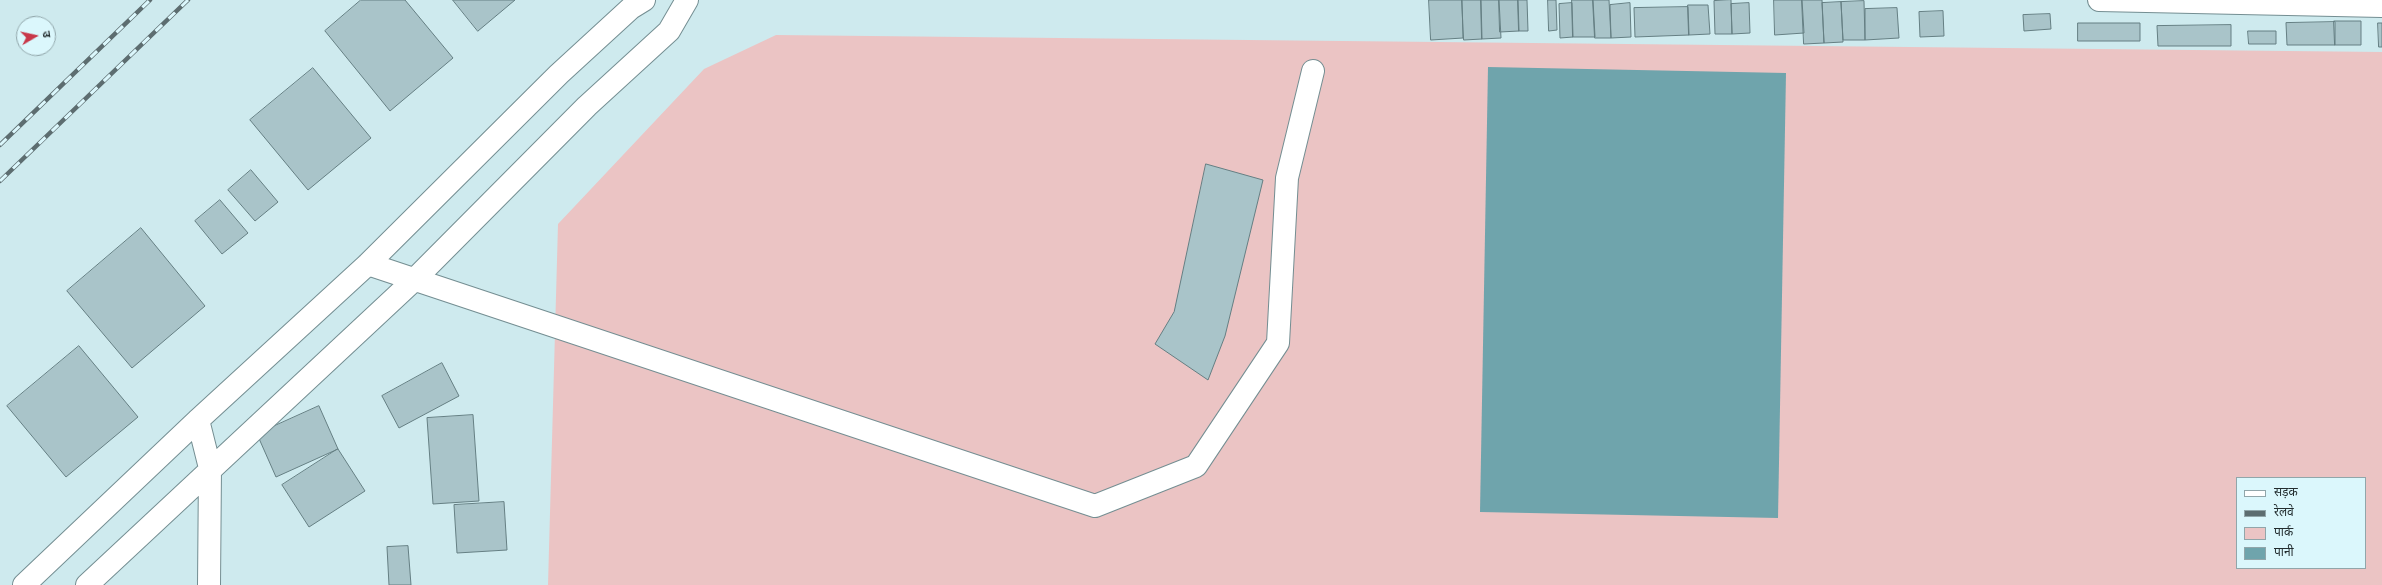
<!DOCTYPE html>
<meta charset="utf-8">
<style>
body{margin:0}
#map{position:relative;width:2382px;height:585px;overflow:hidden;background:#ceeaee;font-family:Helvetica,"Noto Sans Devanagari",sans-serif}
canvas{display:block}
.legend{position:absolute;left:2236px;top:477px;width:130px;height:92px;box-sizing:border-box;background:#dbf7fc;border:1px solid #91a6aa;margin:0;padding:5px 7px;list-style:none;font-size:12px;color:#232d2f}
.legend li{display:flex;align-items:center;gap:8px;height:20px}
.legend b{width:20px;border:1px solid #91a6aa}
.north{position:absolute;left:16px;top:16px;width:40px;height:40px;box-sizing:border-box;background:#dbf7fc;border:1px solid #91a6aa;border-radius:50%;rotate:81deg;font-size:11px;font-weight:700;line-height:16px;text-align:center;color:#232d2f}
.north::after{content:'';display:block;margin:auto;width:14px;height:18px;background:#c83749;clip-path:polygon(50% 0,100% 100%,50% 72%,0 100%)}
</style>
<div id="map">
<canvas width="2382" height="585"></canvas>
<ul class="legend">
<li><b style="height:5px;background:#fff"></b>सड़क</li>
<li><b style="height:5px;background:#5d6d70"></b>रेलवे</li>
<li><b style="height:11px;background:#ebc4c4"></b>पार्क</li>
<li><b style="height:11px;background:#6fa4ac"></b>पानी</li>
</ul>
<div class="north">उ</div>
</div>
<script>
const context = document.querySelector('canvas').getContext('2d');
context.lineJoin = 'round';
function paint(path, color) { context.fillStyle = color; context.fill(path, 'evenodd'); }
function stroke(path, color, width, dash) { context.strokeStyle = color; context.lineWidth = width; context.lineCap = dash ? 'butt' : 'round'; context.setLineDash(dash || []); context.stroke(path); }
const green = new Path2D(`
 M776 35 2382 52V585H548L558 224 704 69ZM2237 478H2365V568H2237Z`);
const water = new Path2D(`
 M1488 67 1786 73 1778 518 1480 512Z`);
const building = new Path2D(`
 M361 0H405L453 58 390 111 325 31Z
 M453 0H515L478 31Z
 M1429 0H1462L1463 38 1431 40Z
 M1462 0H1481L1482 39 1464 40Z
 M1481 0H1499L1501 38 1482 39Z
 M1499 0H1518L1519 31 1500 32Z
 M1518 0H1527L1528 31H1519Z
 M1548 0H1556L1557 30 1549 31Z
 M1572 0H1593L1595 37H1573Z
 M1593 0H1609L1611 38H1595Z
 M1731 0 1732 34H1715L1714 1Z
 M1774 0H1802L1804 33 1775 35Z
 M1802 0H1822L1824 43 1804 44Z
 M1864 1 1865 40H1843L1841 2Z
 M1841 2 1843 42 1824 43 1822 3Z
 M1572 3 1573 37 1560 38 1559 4Z
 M1630 3 1631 37 1611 38 1610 5Z
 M1749 3 1750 33 1732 34 1731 4Z
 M1688 5H1708L1710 34 1689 35Z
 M1688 7 1689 35 1635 37 1634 8Z
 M1897 8 1899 38 1865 40V9Z
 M1943 11 1944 36 1920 37 1919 12Z
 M2050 14 2051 29 2024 31 2023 15Z
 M2334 21H2361V45H2335Z
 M2335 22V45H2287L2286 23Z
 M2078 23H2140V41H2078Z
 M2378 23H2382V47H2379Z
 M2231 25V46H2158L2157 26Z
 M2248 31H2276V44H2249Z
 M313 68 371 138 308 190 250 120Z
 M1206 164 1263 180 1225 336 1208 380 1155 344 1174 312Z
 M251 170 278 202 255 221 228 190Z
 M220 200 248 233 222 254 195 221Z
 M141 228 205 306 132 368 67 291Z
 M79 346 138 417 66 477 7 406Z
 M442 363 459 396 399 428 382 396Z
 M319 406 338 449 276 477 257 434Z
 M473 415 479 501 433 504 427 418Z
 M338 449 365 491 309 527 282 485Z
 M504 502 507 550 457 553 454 505Z
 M408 546 411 585H389L387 547Z`);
const minor = new Path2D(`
 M2099 0 2382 6
 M368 264 1095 506 1196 466 1278 343 1287 178 1313 71
 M198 420 210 468 209 585
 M24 585 198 420 368 264 559 74 631 8 644 0
 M87 585 414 280 587 106 669 31 687 0`);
const rail = new Path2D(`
 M0 145 150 0
 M0 181 188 0`);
paint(green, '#ebc4c4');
paint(water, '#6fa4ac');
paint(building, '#a9c4c9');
stroke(building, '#657f83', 1);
stroke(minor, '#748e92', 24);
stroke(minor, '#fff', 22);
stroke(rail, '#5d6d70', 4.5);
stroke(rail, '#dbf7fc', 3, [9]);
</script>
